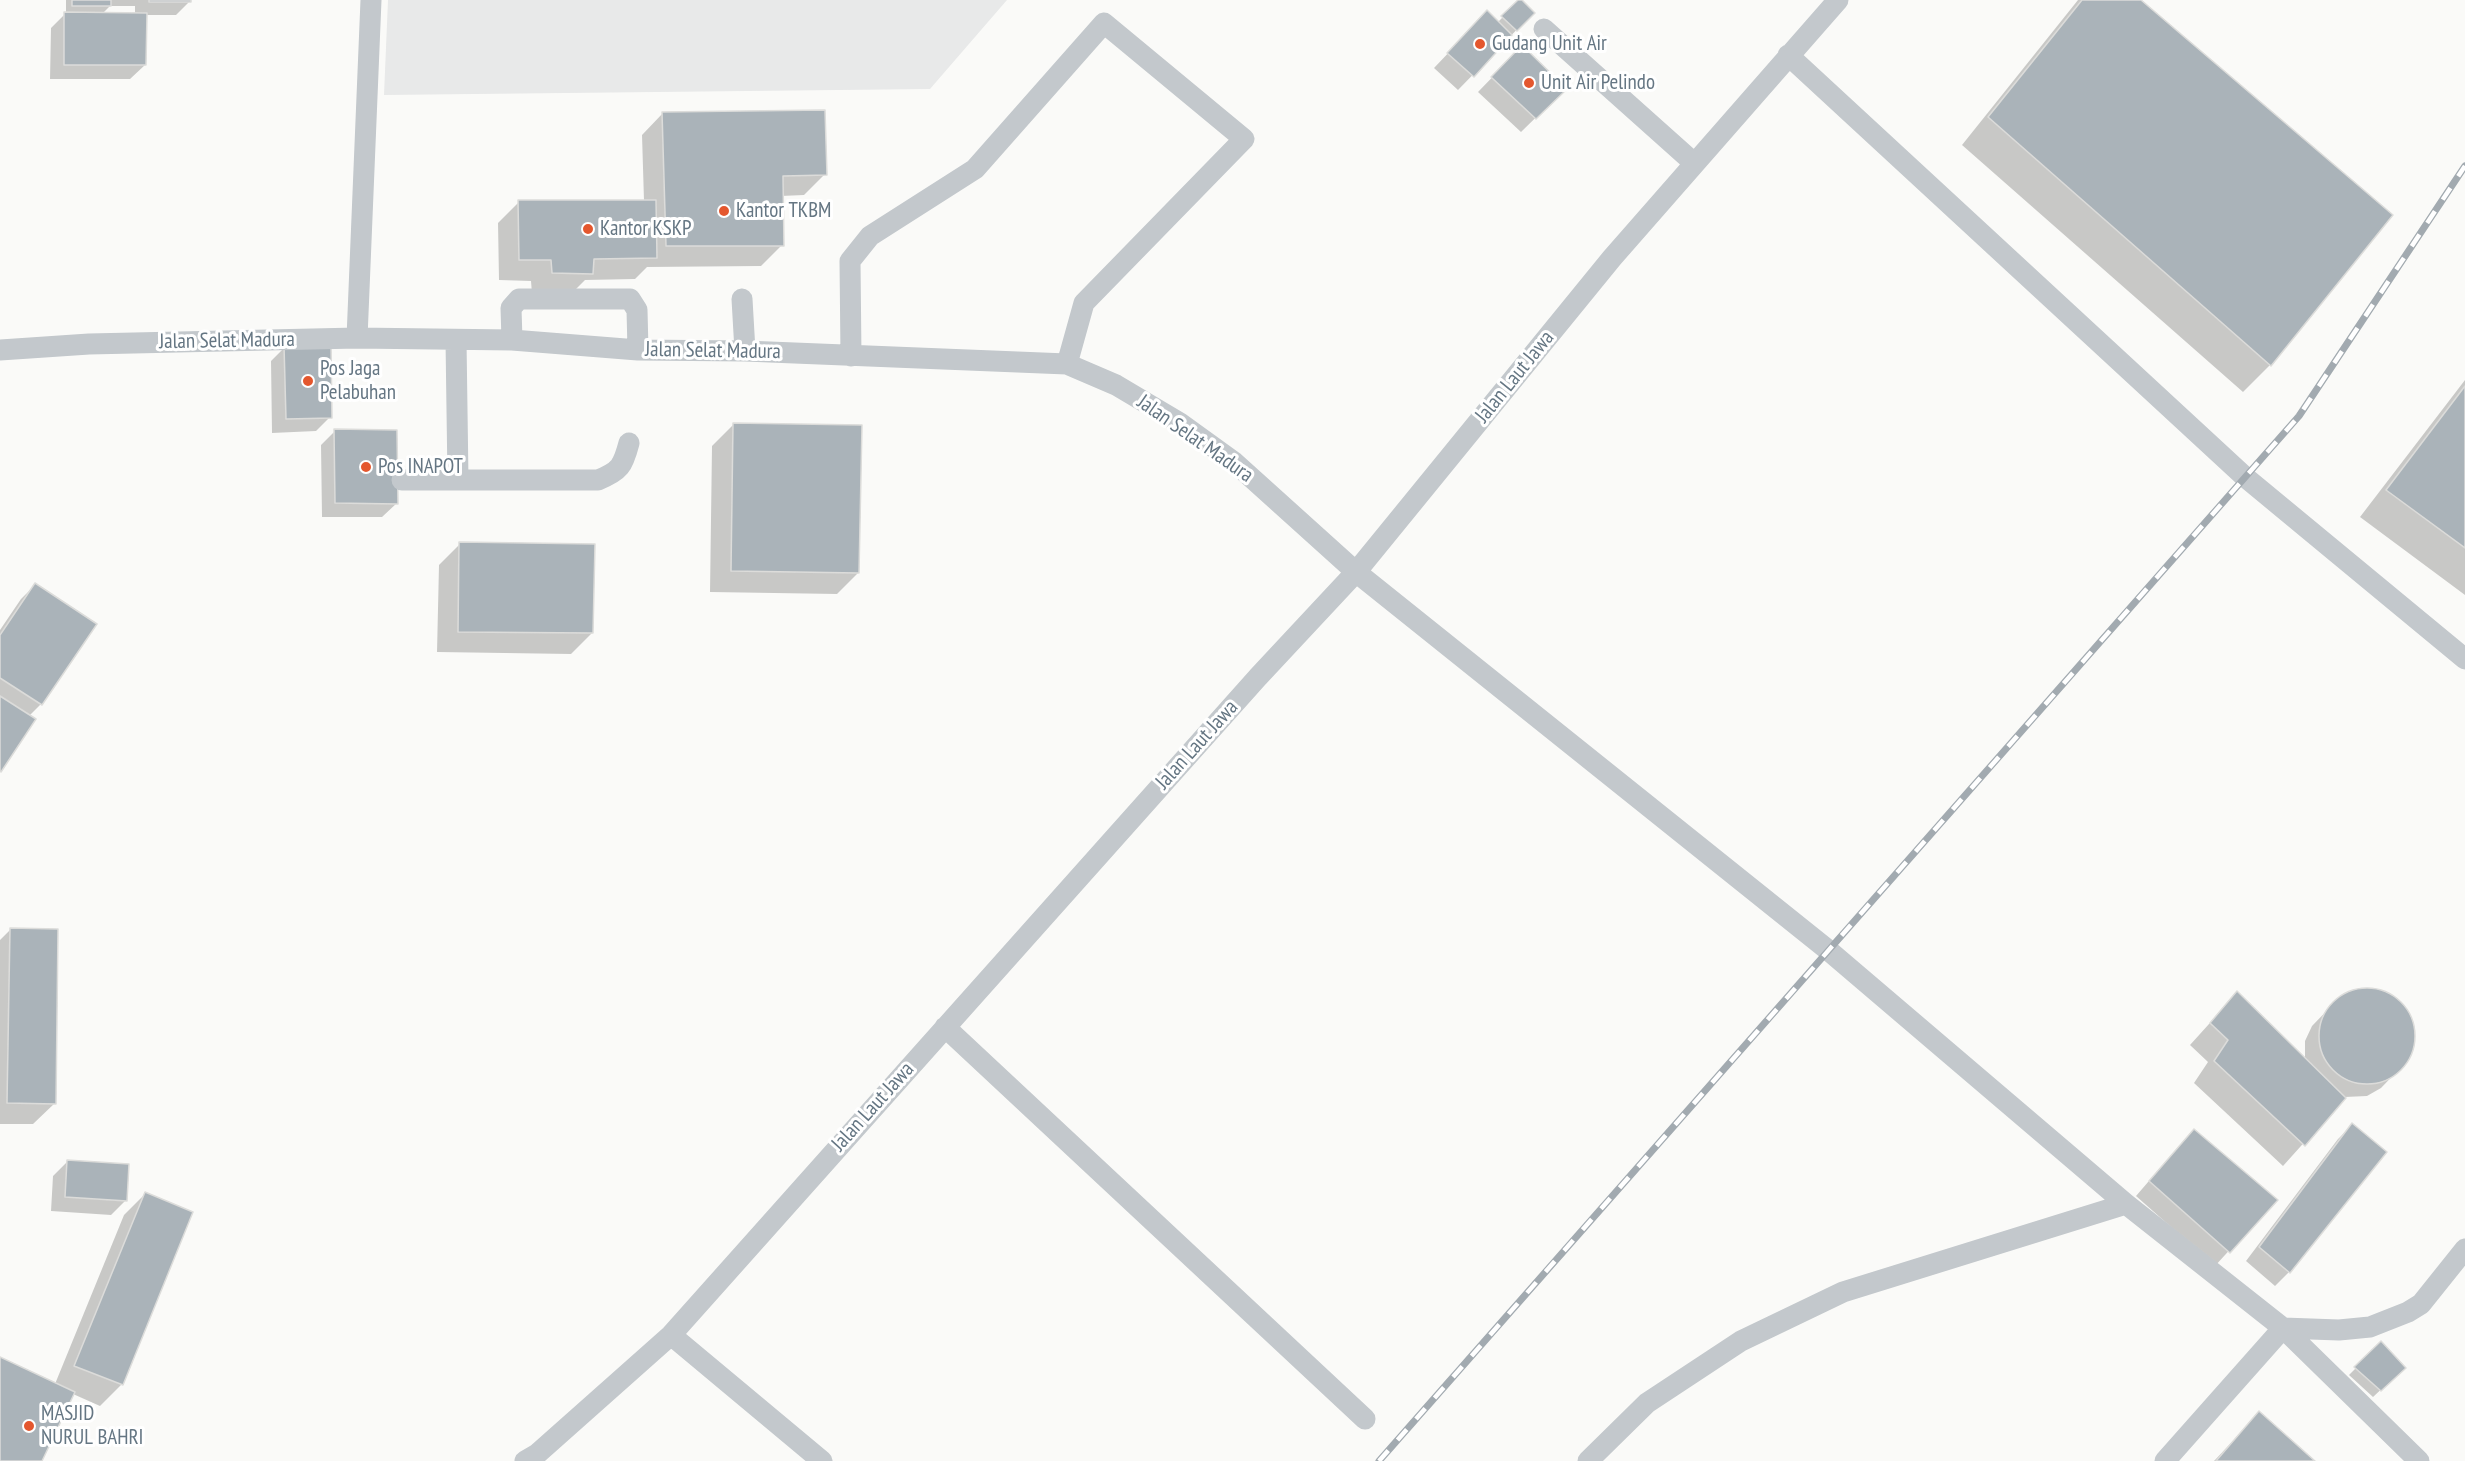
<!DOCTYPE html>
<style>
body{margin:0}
canvas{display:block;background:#fafaf8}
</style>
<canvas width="2465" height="1461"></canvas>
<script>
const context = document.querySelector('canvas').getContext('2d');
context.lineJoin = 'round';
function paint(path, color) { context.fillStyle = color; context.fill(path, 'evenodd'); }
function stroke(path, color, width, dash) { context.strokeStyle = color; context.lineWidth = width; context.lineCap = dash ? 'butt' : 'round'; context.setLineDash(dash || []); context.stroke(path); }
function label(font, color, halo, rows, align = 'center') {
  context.font = font + ' "PT Sans Narrow",sans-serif'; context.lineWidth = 6; context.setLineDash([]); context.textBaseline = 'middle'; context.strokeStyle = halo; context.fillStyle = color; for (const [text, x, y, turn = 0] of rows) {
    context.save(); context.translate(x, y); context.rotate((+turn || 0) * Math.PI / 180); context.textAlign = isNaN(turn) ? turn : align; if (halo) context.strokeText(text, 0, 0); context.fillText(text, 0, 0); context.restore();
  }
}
const built = new Path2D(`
 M388 0H1007L930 89 384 95Z`);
const shadow = new Path2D(`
 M66 0H190V1L176 15H145V65L130 79H50L51 28 66 13ZM110 6H135V14H102Z
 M1520 0 1533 13 1458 90 1434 68 1473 27 1497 23Z
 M2078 0H2138L2270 365 2243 392 1962 145Z
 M1508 61 1565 89 1521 132 1478 92Z
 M663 113 825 174 804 195 781 196 782 245 761 266 647 267 635 279 585 280 571 294H532L531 281 499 280 498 223 519 202 644 201 642 135Z
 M285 347 330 417 316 431 272 433 271 361Z
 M2465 380V595L2360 517Z
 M733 425 858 573 837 594 710 592 712 446Z
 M335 431 397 503 382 517H322L321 445Z
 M460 544 592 633 571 654 437 652 439 565Z
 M35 585 95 625 40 705 29 716 0 771V630L21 599Z
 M10 930 55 1103 33 1124H0V940Z
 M2368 989 2385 992 2399 1001 2408 1014 2414 1029 2413 1046 2407 1061 2381 1088 2367 1096 2345 1097 2283 1166 2194 1083 2208 1062 2190 1045 2237 993 2305 1059V1041L2312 1026 2338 999 2352 991Z
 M2352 1125 2289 1272 2275 1286 2246 1261 2338 1139Z
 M2180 1145 2275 1200 2215 1266 2136 1196Z
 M67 1162 125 1201 111 1215 51 1211 53 1176Z
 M145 1194 191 1213 121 1385 100 1406 73 1394 40 1461H0V1358L55 1384 124 1215Z
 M2381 1343 2404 1368 2373 1397 2349 1375Z
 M2259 1413 2313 1461H2214Z`);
const building = new Path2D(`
 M72 0H111V6H72Z
 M149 0H191V2H149Z
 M1518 0H1522L1535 13 1517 31 1501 16Z
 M2082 0H2141L2393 215 2271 366 1988 117Z
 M1487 10 1512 35 1474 77 1447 53Z
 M64 12 147 13 146 65H64Z
 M1522 45 1567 89 1536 119 1491 77Z
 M825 110 827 175 783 176 784 246H666L662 112Z
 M518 200H656L657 258 594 259 593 274 552 273 551 260H519Z
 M331 343 332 418 286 419 284 345Z
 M2465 386V548L2386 490Z
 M733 423 862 425 859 573 731 571Z
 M334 429 397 430 398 504 335 503Z
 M459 542 595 544 593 633 458 632Z
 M35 583 97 624 42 705 0 678V635Z
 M0 696 36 719 1 772 0 771Z
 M10 928 58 929 56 1104 7 1103Z
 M2319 1036a48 48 0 1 1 96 0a48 48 0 1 1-96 0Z
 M2237 991 2346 1098 2305 1146 2214 1061 2228 1040 2210 1023Z
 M2352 1123 2387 1152 2290 1273 2259 1247Z
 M2194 1129 2278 1200 2230 1253 2149 1181Z
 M67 1160 129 1164 127 1201 65 1197Z
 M145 1192 193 1212 123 1385 74 1366Z
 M2381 1341 2406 1368 2381 1391 2354 1367Z
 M0 1357 75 1392 42 1461H0Z
 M2259 1411 2315 1461H2216Z`);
const service = new Path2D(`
 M1544 29 1694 163
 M1788 55 2245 477 2465 659
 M742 299 745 351
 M357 338 371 0
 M456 340 458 480
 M512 340 511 308 519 299H630L637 310 638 350
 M0 350 89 344 357 338 512 340 638 350 745 351 1067 364 1116 385 1180 423 1234 462 1356 572 1828 950 2126 1204 2283 1328 2339 1330 2370 1327 2408 1312 2421 1304 2465 1249
 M851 356 850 261 870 236 975 169 1104 23 1244 139 1084 303 1067 364
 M402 480H598C620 471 623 466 629 443
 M945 1027 1365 1419
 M671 1335 822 1461
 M525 1461 537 1454 671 1335 1258 677 1356 572 1612 258 1838 0
 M1588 1461 1647 1403 1741 1341 1843 1292 2126 1204
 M2165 1461 2283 1328 2419 1461`);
const rail = new Path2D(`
 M1379 1461 2299 416 2465 166`);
const markers = [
 [1480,44,6,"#e4572e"],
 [1529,83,6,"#e4572e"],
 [724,211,6,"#e4572e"],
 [588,229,6,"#e4572e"],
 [308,381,6,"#e4572e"],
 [366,467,6,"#e4572e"],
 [29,1426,6,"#e4572e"]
];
const poiNames = [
 ["Gudang Unit Air",1492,44],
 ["Unit Air Pelindo",1541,83],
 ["Kantor TKBM",736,211],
 ["Kantor KSKP",600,229],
 ["Pos Jaga",320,369],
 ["Pelabuhan",320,393],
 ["Pos INAPOT",378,467],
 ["MASJID",41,1414],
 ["NURUL BAHRI",41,1438]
];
const streetNames = [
 ["Jalan Selat Madura",227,341,-1],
 ["Jalan Selat Madura",713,351,1],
 ["Jalan Laut Jawa",1515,377,-51],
 ["Jalan Selat Madura",1195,439,35],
 ["Jalan Laut Jawa",1197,745,-48],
 ["Jalan Laut Jawa",873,1107,-48]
];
paint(built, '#e8e9e9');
paint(shadow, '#0003');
paint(building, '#aab3b9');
stroke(building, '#dcdcda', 1.5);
stroke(service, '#c3c8cc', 21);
stroke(rail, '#a2aab0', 7);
stroke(rail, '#fff', 4.5, [14]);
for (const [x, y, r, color] of markers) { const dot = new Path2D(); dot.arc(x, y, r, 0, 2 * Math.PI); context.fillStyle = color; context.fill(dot); stroke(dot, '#fff', 2); }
label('21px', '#657683', '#fff', poiNames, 'left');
label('21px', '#657683', '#fff', streetNames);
</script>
